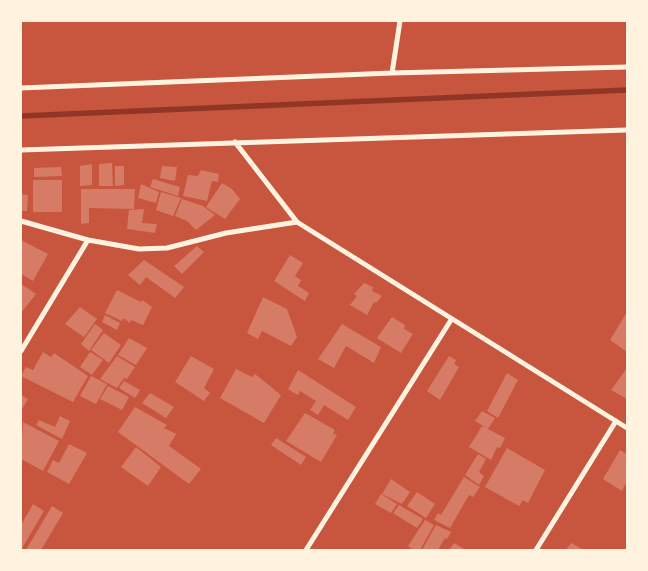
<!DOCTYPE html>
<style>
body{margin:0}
#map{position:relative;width:648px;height:571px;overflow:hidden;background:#c8553d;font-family:"Noto Sans",sans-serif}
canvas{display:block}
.frame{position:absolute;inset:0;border:22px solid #fff3e0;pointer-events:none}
</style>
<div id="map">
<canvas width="648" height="571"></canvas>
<div class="frame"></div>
</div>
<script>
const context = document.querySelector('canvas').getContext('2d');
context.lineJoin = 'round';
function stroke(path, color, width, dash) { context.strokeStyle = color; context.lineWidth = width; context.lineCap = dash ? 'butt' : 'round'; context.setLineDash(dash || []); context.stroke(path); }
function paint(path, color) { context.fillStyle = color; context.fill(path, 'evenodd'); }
const stream = new Path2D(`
 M21 116 627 90`);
const building = new Path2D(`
 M112 163 113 186H99V164Z
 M92 164V185L80 186V166Z
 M115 166H124V185L115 186Z
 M162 166 177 167 175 181 160 178Z
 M61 167 62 176 34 177V168Z
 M201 170 219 174 218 182 212 181 207 201 183 196 188 175 198 176Z
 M153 179 180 187 178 196 150 187Z
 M33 180H62V212H33Z
 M222 183 232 189 240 199 225 219 206 207Z
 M141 184 159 192 156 203 138 198Z
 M81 189H135L134 209 89 208V223L81 224Z
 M161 192 181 198 173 216 156 210Z
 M21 194 28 195 27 211H21Z
 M182 199 203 206 215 215 196 230 187 221 175 216Z
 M144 209 142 223 157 224 155 233 127 229 129 210Z
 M21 240 48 254 33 281 21 274Z
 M197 246 204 252 182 274 174 266Z
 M290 255 303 263 295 276 301 280 298 286 309 293 305 301 274 281Z
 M144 260 184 287 175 298 146 277 140 285 128 275Z
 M364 283 373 287 372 291 382 296 376 303 374 302 367 315 350 305 357 296 354 294Z
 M21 284 36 294 21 313Z
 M117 290 141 302 142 300 152 307 143 325 131 320 130 323 123 318 122 321 105 313Z
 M263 297 287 309 297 337 291 346 262 331 258 339 247 333Z
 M80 307 97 319 84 337 65 324Z
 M627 312V352L610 340Z
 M105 315 120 323 117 330 102 322Z
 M392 317 405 325 404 329 413 334 401 353 377 338Z
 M95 324 103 330 89 351 81 344Z
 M342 324 381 347 374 363 346 346 334 368 318 359Z
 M104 333 121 345 109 363 91 350Z
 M129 338 147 348 136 365 118 355Z
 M43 352 51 357 54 353 88 376 73 402 21 376 26 367 33 370Z
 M90 352 103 360 92 375 80 367Z
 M117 356 135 367 127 379 124 378 117 388 100 379Z
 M191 356 214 369 204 388 210 393 204 401 175 382Z
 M449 356 456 360 454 364 459 367 440 400 427 391Z
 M627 368V399L611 390Z
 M236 369 252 377 255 374 281 395 264 423 220 398Z
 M298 370 356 407 348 420 324 405 318 415 310 410 316 401 300 391 298 395 288 389Z
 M507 373 518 380 498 418 487 411Z
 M91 376 107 384 96 404 80 396Z
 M124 381 140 390 135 398 119 388Z
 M108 386 129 397 122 410 100 399Z
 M150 393 174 407 166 418 142 403Z
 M21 395 28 399 21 411Z
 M135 407 167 425 164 428 176 434 169 446 201 469 189 484 118 432Z
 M482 411 495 418 488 429 505 438 500 448 497 447 491 460 469 447 482 426 487 428 475 421Z
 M305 413 335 430 333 434 337 435 321 462 286 441Z
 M60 416 70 421 62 439 36 425 39 420 55 427Z
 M23 422 59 441 43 471 21 459Z
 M276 438 306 457 301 465 271 445Z
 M69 444 87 453 69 484 47 472 53 460 59 463Z
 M136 447 161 467 148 486 121 467Z
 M507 448 545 470 528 503 523 500 519 506 485 487Z
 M620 450 627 454V481L622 491 603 479Z
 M478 454 486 459 479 472 484 476 479 485 465 475Z
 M464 477 480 487 473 497 469 495 450 528 434 520 438 513 441 515Z
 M391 479 410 492 402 504 382 494Z
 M417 492 435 504 426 518 407 506Z
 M381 494 397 504 391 513 375 504Z
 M33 504 44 511 21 550V525Z
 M399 505 423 519 417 528 393 513Z
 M52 506 63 513 41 550H26Z
 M425 520 434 525 420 550H414L408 546Z
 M436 525 451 532 447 539 445 538 438 550H422Z
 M454 543 466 550H449Z
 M571 543 584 550H566Z`);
const minor = new Path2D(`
 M392 73 400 21
 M21 88 392 73 627 67
 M235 142 297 222 627 428
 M21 150 627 130
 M21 221 88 240 139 249 167 248 226 233 297 222
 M21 351 88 240
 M306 550 451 320
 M536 550 616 421`);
stroke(stream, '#8f3625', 5.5);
paint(building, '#d67c66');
stroke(minor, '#fff3e0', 5);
</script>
